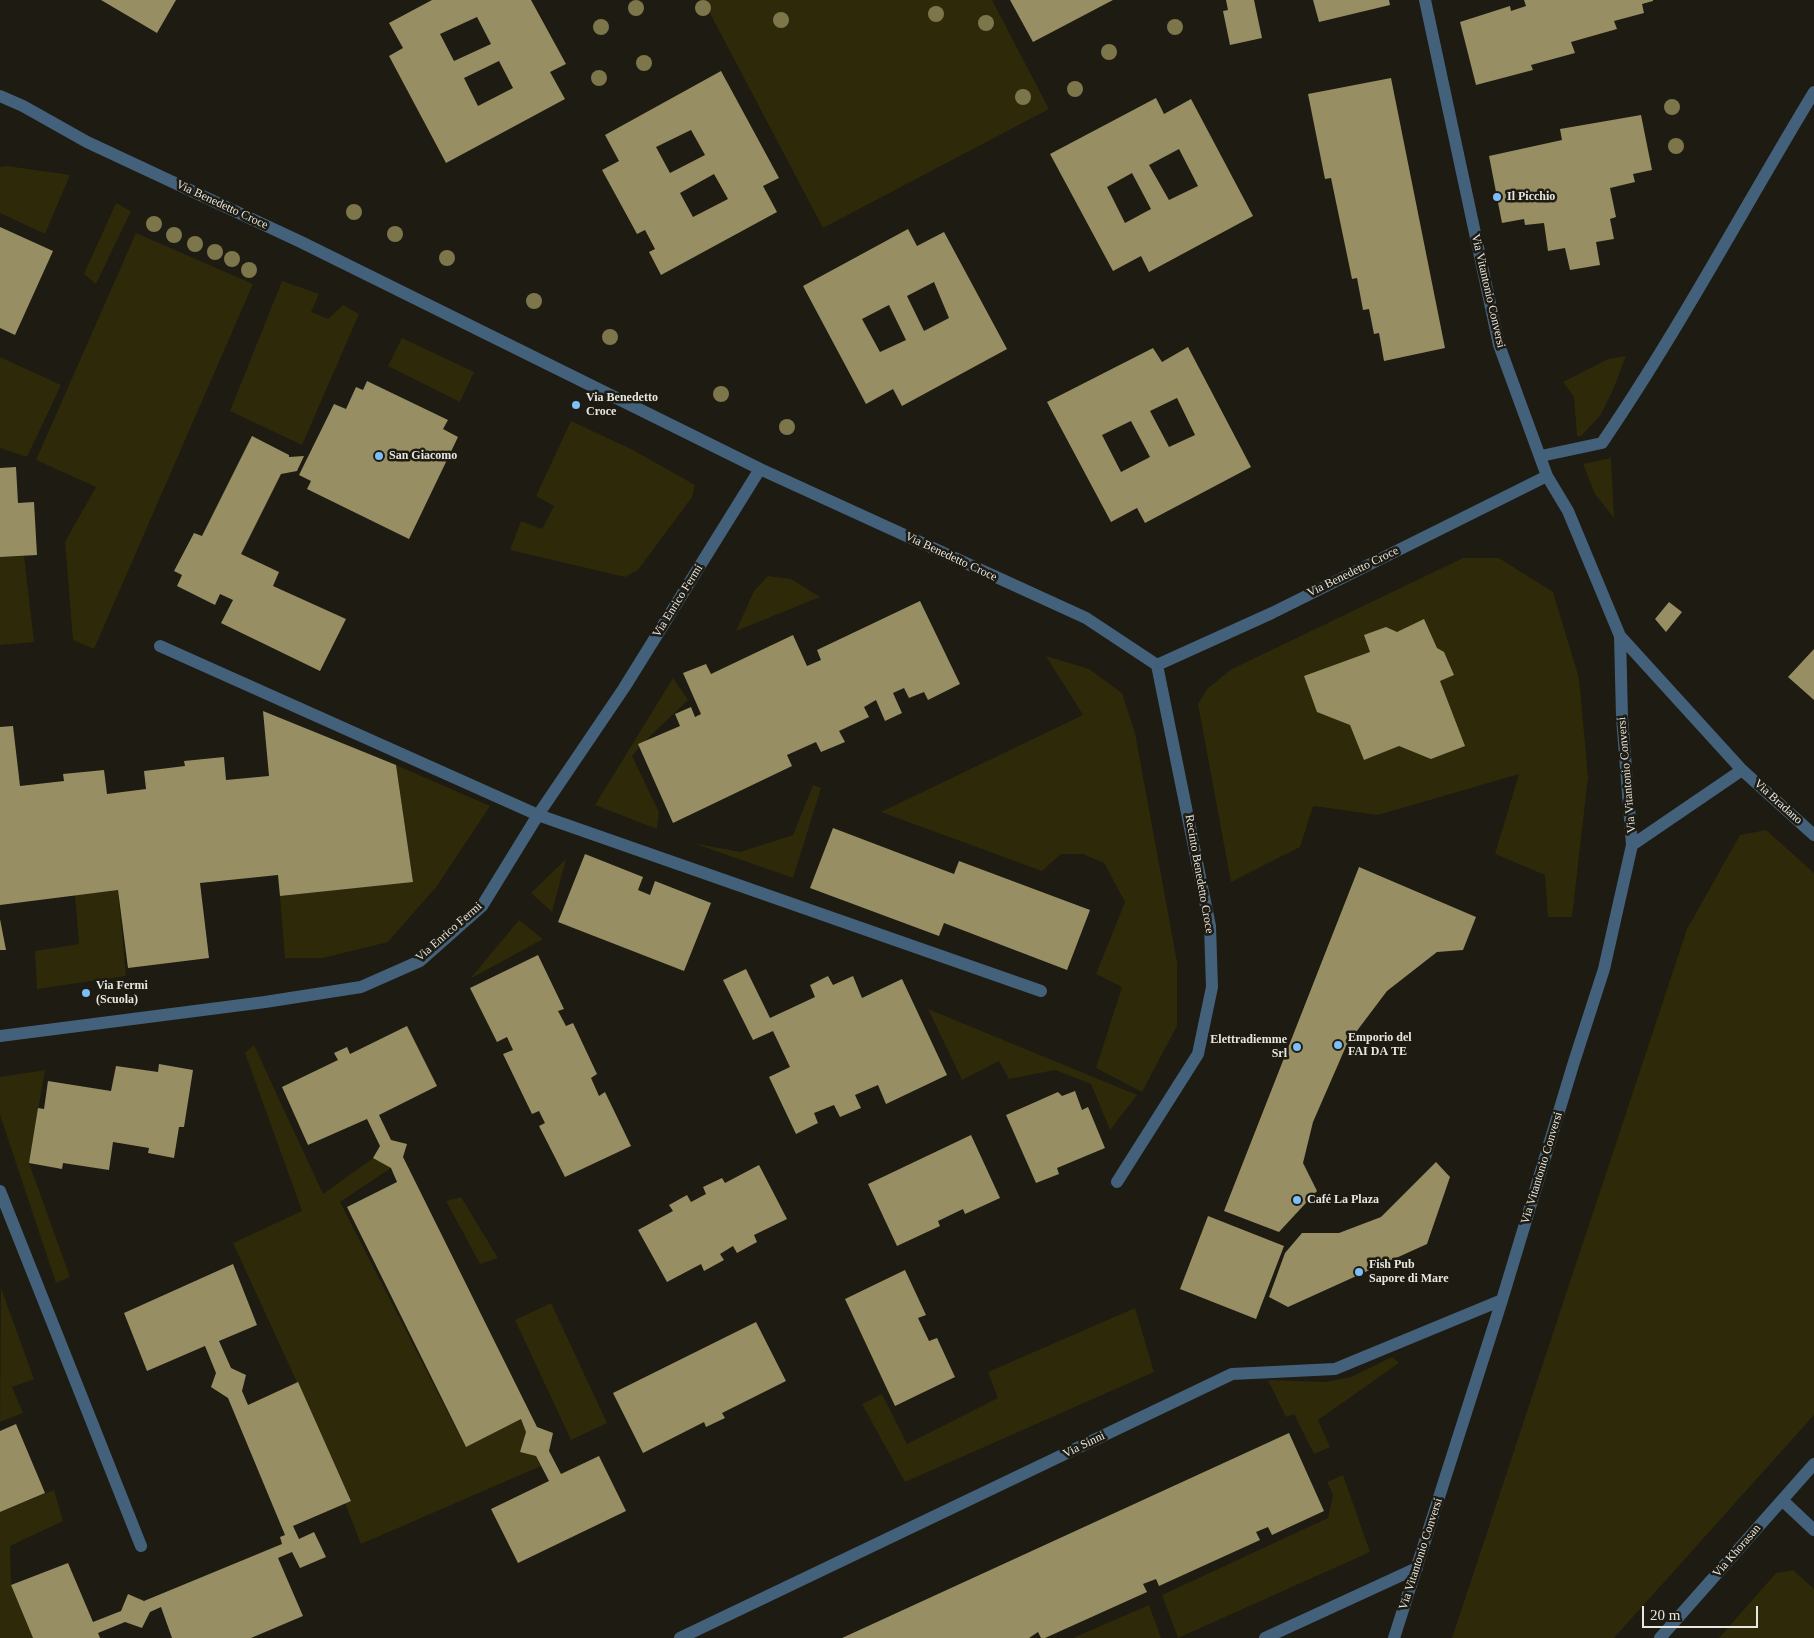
<!DOCTYPE html>
<meta charset="utf-8">
<style>
body{margin:0}
#map{position:relative;width:1814px;height:1638px;overflow:hidden;background:#1d1b12;font-family:"Times New Roman",serif}
canvas{display:block}
.scale{position:absolute;left:1642px;top:1606px;width:116px;height:22px;box-sizing:border-box;border:2px solid #e7e6df;border-top:0;padding-left:6px;font-size:15px;line-height:18px;white-space:nowrap;color:#e7e6df;-webkit-text-stroke:4px #1d1b12;paint-order:stroke}
</style>
<div id="map">
<canvas width="1814" height="1638"></canvas>
<div class="scale">20 m</div>
</div>
<script>
const context = document.querySelector('canvas').getContext('2d');
context.lineJoin = 'round';
function paint(path, color) { context.fillStyle = color; context.fill(path, 'evenodd'); }
function stroke(path, color, width, dash) { context.strokeStyle = color; context.lineWidth = width; context.lineCap = dash ? 'butt' : 'round'; context.setLineDash(dash || []); context.stroke(path); }
function label(font, color, halo, rows, align = 'center') {
  context.font = font + ' "Times New Roman",serif'; context.lineWidth = 5; context.setLineDash([]); context.textBaseline = 'middle'; context.strokeStyle = halo; context.fillStyle = color; for (const [text, x, y, turn = 0] of rows) {
    context.save(); context.translate(x, y); context.rotate((+turn || 0) * Math.PI / 180); context.textAlign = isNaN(turn) ? turn : align; if (halo) context.strokeText(text, 0, 0); context.fillText(text, 0, 0); context.restore();
  }
}
const green = new Path2D(`
 M703 0H992L1049 109 823 228Z
 M7 166 70 175 45 234 0 213V167Z
 M116 203 131 211 96 284 84 274Z
 M136 233 253 284 94 649 73 640 65 542 96 487 36 460Z
 M282 281 319 294 311 312 328 319 343 305 359 314 302 445 230 411Z
 M402 338 474 372 460 402 388 366Z
 M1626 356 1613 390 1600 416 1581 436H1577L1574 397 1563 382 1608 359Z
 M0 357 61 385 27 457 0 448Z
 M571 421 633 450 695 485 692 497 638 570 625 577 510 550 521 521 542 529 554 506 536 496Z
 M1611 458 1614 518 1595 494 1583 464Z
 M24 556 34 642 0 645V557Z
 M1463 558H1499L1553 592 1579 678 1588 777 1572 917H1548L1545 875 1495 854 1519 774 1378 815 1313 806 1300 847 1231 882 1198 704 1208 688 1232 669Z
 M768 576 791 579 820 597 736 631 754 591Z
 M1046 656 1089 669 1122 693 1135 733 1177 962V1026L1142 1092 1096 1068 1122 987 1096 974 1125 902 1104 863 1083 854H1061L1042 871 881 812 1083 715Z
 M673 678 688 700 644 742 632 756 659 812 657 829 595 805Z
 M396 765 490 806 437 886 388 942 323 958H285L280 896 413 881Z
 M813 785 821 788 793 878 693 843 740 852 793 835Z
 M1766 830 1814 873V1415L1614 1638H1452L1687 929 1740 835Z
 M566 859 552 912 531 893Z
 M118 890 126 976 37 989 35 951 79 944 75 895Z
 M519 920 543 939 470 979Z
 M928 1009 1137 1095 1110 1130 1091 1084 1055 1070 1009 1079 999 1061 962 1080Z
 M254 1045 323 1194 373 1158 391 1168 340 1202 465 1446 521 1419 526 1432 520 1452 536 1456 541 1466 361 1544 345 1503 351 1500 233 1243 302 1211 245 1053Z
 M45 1070 29 1163 70 1277 56 1283 0 1115V1077Z
 M461 1197 498 1258 480 1264 446 1201Z
 M1 1288 34 1379 12 1387 23 1413 0 1422Z
 M551 1303 607 1423 571 1440 515 1320Z
 M1135 1308 1154 1372 905 1482 862 1404 882 1394 907 1444 998 1398 988 1372Z
 M1392 1357 1399 1363 1318 1420 1330 1447 1314 1454 1294 1414 1286 1417 1268 1380 1326 1382 1351 1377Z
 M1343 1475 1370 1552 1178 1638 1162 1595 1328 1518 1333 1495 1327 1482Z
 M54 1490 63 1521 10 1546 11 1585 33 1638H0V1512Z
 M1793 1570 1814 1589V1638H1719L1776 1573Z
 M1149 1605 1161 1638H1073Z`);
const building = new Path2D(`
 M101 0H176L157 33Z
 M432 0H531L566 64 550 72 565 99 446 163 389 56 403 48 389 23ZM477 17 491 44 454 61 440 34ZM499 61 513 88 478 106 464 78Z
 M1010 0H1113L1033 42Z
 M1226 0H1254L1262 38 1230 45 1223 11 1228 10Z
 M1313 0H1389L1390 5 1319 22Z
 M1524 0H1653V1L1642 4 1644 13 1614 21 1617 29 1571 42 1575 53 1531 65 1533 70 1476 85 1460 22 1510 6 1511 11 1526 6Z
 M721 71 779 178 763 186 777 212 661 275 649 252 655 249 645 230 637 234 602 170 619 161 605 135ZM691 130 705 155 670 173 656 147ZM714 174 728 199 693 217 680 193Z
 M1391 78 1445 348 1384 361 1379 333 1374 334 1369 309 1363 310 1357 278 1352 279 1331 178 1325 179 1308 94Z
 M1156 98 1164 114 1191 99 1253 216 1149 272 1141 256 1113 271 1050 154ZM1179 149 1198 186 1169 200 1149 165ZM1132 173 1151 209 1125 223 1107 187Z
 M1641 115 1652 170 1633 174 1635 182 1610 188 1616 217 1610 219 1614 239 1596 242 1600 265 1570 270 1565 248 1548 251 1544 223 1525 225 1524 219 1502 223 1489 156 1562 140 1560 129Z
 M0 227 53 251 15 335 0 328Z
 M908 229 917 246 944 232 1007 349 902 406 893 389 866 404 803 286ZM934 282 949 318 924 331 907 296ZM889 305 906 340 880 352 862 319Z
 M1188 347 1251 467 1145 523 1137 508 1111 522 1047 402 1153 348 1162 362ZM1177 398 1195 435 1169 447 1150 411ZM1131 421 1150 457 1121 472 1102 435Z
 M367 381 448 420 443 429 458 437 409 539 307 489 311 481 299 475 334 404 346 409 356 387 363 390Z
 M252 436 289 455V457L304 456 297 471 281 474 241 554 279 572 273 586 346 619 320 671 221 623 233 600 220 594 215 605 177 586 182 575 174 571 194 533 202 536Z
 M16 467 18 503 34 502 37 555 0 557V468Z
 M920 601 960 684 928 700 924 692 909 698 904 688 893 693 902 713 885 721 876 700 864 707 869 717 839 731 845 742 821 752 816 742 787 755 792 766 673 823 638 744 680 726 675 714 691 707 695 717 701 714 683 673 706 664 711 674 793 635 807 666 821 660 817 650Z
 M1669 602 1682 612 1666 632 1655 619Z
 M1424 619 1437 648 1444 652 1454 675 1440 681 1465 746 1431 759 1399 746 1364 760 1350 725 1317 712 1304 676 1370 652 1364 635 1386 627 1397 632Z
 M1814 649V700L1788 677Z
 M263 711 396 765 413 882 280 896 278 875 200 883 209 958 128 968 118 890 0 905V727L13 726 20 786 64 781 63 774 104 770 107 794 146 789 144 771 185 766 184 761 224 757 226 780 269 776Z
 M833 828 954 874 959 861 1090 910 1067 970 944 923 939 936 810 888Z
 M585 854 643 877 638 890 650 895 655 881 711 903 684 971 558 922Z
 M1359 867 1476 917 1463 950 1437 952 1387 991 1347 1044 1313 1122 1303 1163 1317 1191 1279 1232 1224 1211Z
 M0 919 6 950H0Z
 M538 955 564 1009 558 1011 566 1026 573 1023 597 1074 591 1078 599 1096 605 1092 631 1146 565 1177 539 1126 545 1123 539 1111 532 1114 503 1054 513 1050 507 1037 497 1042 470 988Z
 M746 969 770 1018 815 997 810 985 828 976 833 985 853 976 862 998 902 979 947 1075 886 1104 878 1085 855 1095 861 1108 840 1117 834 1105 814 1113 818 1123 796 1134 769 1077 790 1067 773 1031 753 1040 723 980Z
 M407 1026 437 1086 379 1115 391 1140 407 1144 403 1157 537 1427 553 1433 549 1451 561 1474 599 1456 626 1511 518 1563 491 1509 549 1481 536 1456 520 1452 526 1432 521 1419 466 1447 347 1207 397 1182 391 1168 373 1158 380 1146 367 1119 308 1145 282 1087 338 1060 334 1053 347 1047 350 1054Z
 M159 1064 193 1070 184 1127H179L174 1158 148 1153 149 1148 113 1142 109 1170 63 1163 62 1169 29 1163 38 1108 44 1109 48 1081 111 1091 116 1066 158 1072Z
 M1075 1091 1082 1110 1088 1107 1105 1148 1057 1168 1059 1174 1036 1183 1006 1115 1058 1092 1062 1096Z
 M971 1135 1000 1198 965 1214 963 1209 938 1221 940 1226 897 1246 868 1184Z
 M1436 1162 1450 1177 1427 1244 1288 1307 1269 1297 1285 1253 1302 1233H1339L1381 1217Z
 M759 1165 787 1219 754 1235 757 1242 737 1253 733 1246 720 1254 724 1260 704 1271 701 1264 667 1282 638 1230 673 1211 669 1205 687 1195 691 1202 706 1194 703 1187 722 1178 725 1183Z
 M1208 1216 1284 1246 1256 1319 1180 1289Z
 M233 1264 257 1325 219 1341 231 1368 246 1375 242 1391 248 1405 298 1382 351 1501 293 1526 299 1539 314 1532 326 1557 300 1568 292 1552 278 1558 303 1616 251 1638H172L161 1607 150 1612 142 1628 125 1622 98 1633 100 1638H33L11 1585 68 1563 93 1622 121 1611 128 1594 144 1601 282 1544 280 1537 285 1535 228 1398 211 1387 216 1373 205 1346 147 1371 124 1313Z
 M905 1270 926 1315 918 1318 929 1341 937 1338 955 1377 895 1406 845 1299Z
 M756 1322 786 1381 722 1413 725 1418 706 1427 704 1422 643 1453 613 1393Z
 M16 1424 45 1493 0 1512V1431Z
 M1289 1433 1324 1511 1272 1535 1268 1527 1256 1532 1260 1540 1159 1586 1156 1579 1143 1584 1147 1592 1045 1638H1041L1038 1632 1029 1638H842Z`);
const lane = new Path2D(`
 M1541 456 1602 443C1679 330 1743 209 1814 92`);
const street = new Path2D(`
 M0 96 23 106 87 142 301 242 760 469 1086 618 1157 665 1272 613 1547 476
 M1620 636 1742 770 1814 835
 M160 646 538 815 1041 991
 M1632 845 1742 770
 M0 1036 265 1002 361 987 420 961 482 906 538 815 624 688 760 469
 M1117 1182 1198 1054 1212 987 1210 926 1157 665
 M0 1191 141 1546
 M1782 1500 1814 1530
 M680 1638 1232 1374 1335 1369 1502 1300
 M1265 1638 1417 1568
 M1394 1638 1502 1300 1573 1065 1604 969 1632 845 1622 717 1620 636 1568 511 1547 476 1499 345 1425 0
 M1660 1638 1814 1464`);
const trees = [
 [636,8],
 [703,8],
 [936,14],
 [781,20],
 [986,23],
 [601,27],
 [1175,27],
 [1109,52],
 [644,63],
 [599,78],
 [1075,89],
 [1023,97],
 [1672,107],
 [1676,146],
 [354,212],
 [154,224],
 [395,234],
 [174,235],
 [195,244],
 [215,252],
 [447,258],
 [232,259],
 [249,270],
 [534,301],
 [610,337],
 [721,394],
 [787,427]
];
const markers = [
 [1497,197,5,"#7bbef8"],
 [576,405,5,"#7bbef8"],
 [379,456,5,"#7bbef8"],
 [86,993,5,"#7bbef8"],
 [1338,1045,5,"#7bbef8"],
 [1297,1047,5,"#7bbef8"],
 [1297,1200,5,"#7bbef8"],
 [1359,1272,5,"#7bbef8"]
];
const poiNames = [
 ["Il Picchio",1507,197],
 ["Via Benedetto",586,398],
 ["Croce",586,412],
 ["San Giacomo",389,456],
 ["Via Fermi",96,986],
 ["(Scuola)",96,1000],
 ["Emporio del",1348,1038],
 ["FAI DA TE",1348,1052],
 ["Elettradiemme",1287,1040,"right"],
 ["Srl",1287,1054,"right"],
 ["Café La Plaza",1307,1200],
 ["Fish Pub",1369,1265],
 ["Sapore di Mare",1369,1279]
];
const streetNames = [
 ["Via Benedetto Croce",222,205,25],
 ["Via Vitantonio Conversi",1488,291,77],
 ["Via Benedetto Croce",951,557,25],
 ["Via Benedetto Croce",1353,572,-26],
 ["Via Enrico Fermi",678,601,-58],
 ["Via Vitantonio Conversi",1627,775,-95],
 ["Via Bradano",1778,802,42],
 ["Recinto Benedetto Croce",1199,874,80],
 ["Via Enrico Fermi",449,932,-41],
 ["Via Vitantonio Conversi",1542,1168,-73],
 ["Via Sinni",1084,1445,-26],
 ["Via Khorasan",1737,1551,-49],
 ["Via Vitantonio Conversi",1421,1554,-72]
];
paint(green, '#2e2908');
paint(building, '#978f63');
stroke(lane, '#43617b', 12);
stroke(street, '#43617b', 12);
context.fillStyle = '#7e764b';
for (const [x, y] of trees) { context.beginPath(); context.arc(x, y, 8, 0, 2 * Math.PI); context.fill(); }
for (const [x, y, r, color] of markers) { const dot = new Path2D(); dot.arc(x, y, r, 0, 2 * Math.PI); context.fillStyle = color; context.fill(dot); stroke(dot, '#1d1b12', 2); }
label('bold 12px', '#e7e6df', '#1d1b12', poiNames, 'left');
label('12px', '#e7e6df', '#1d1b12', streetNames);
</script>
